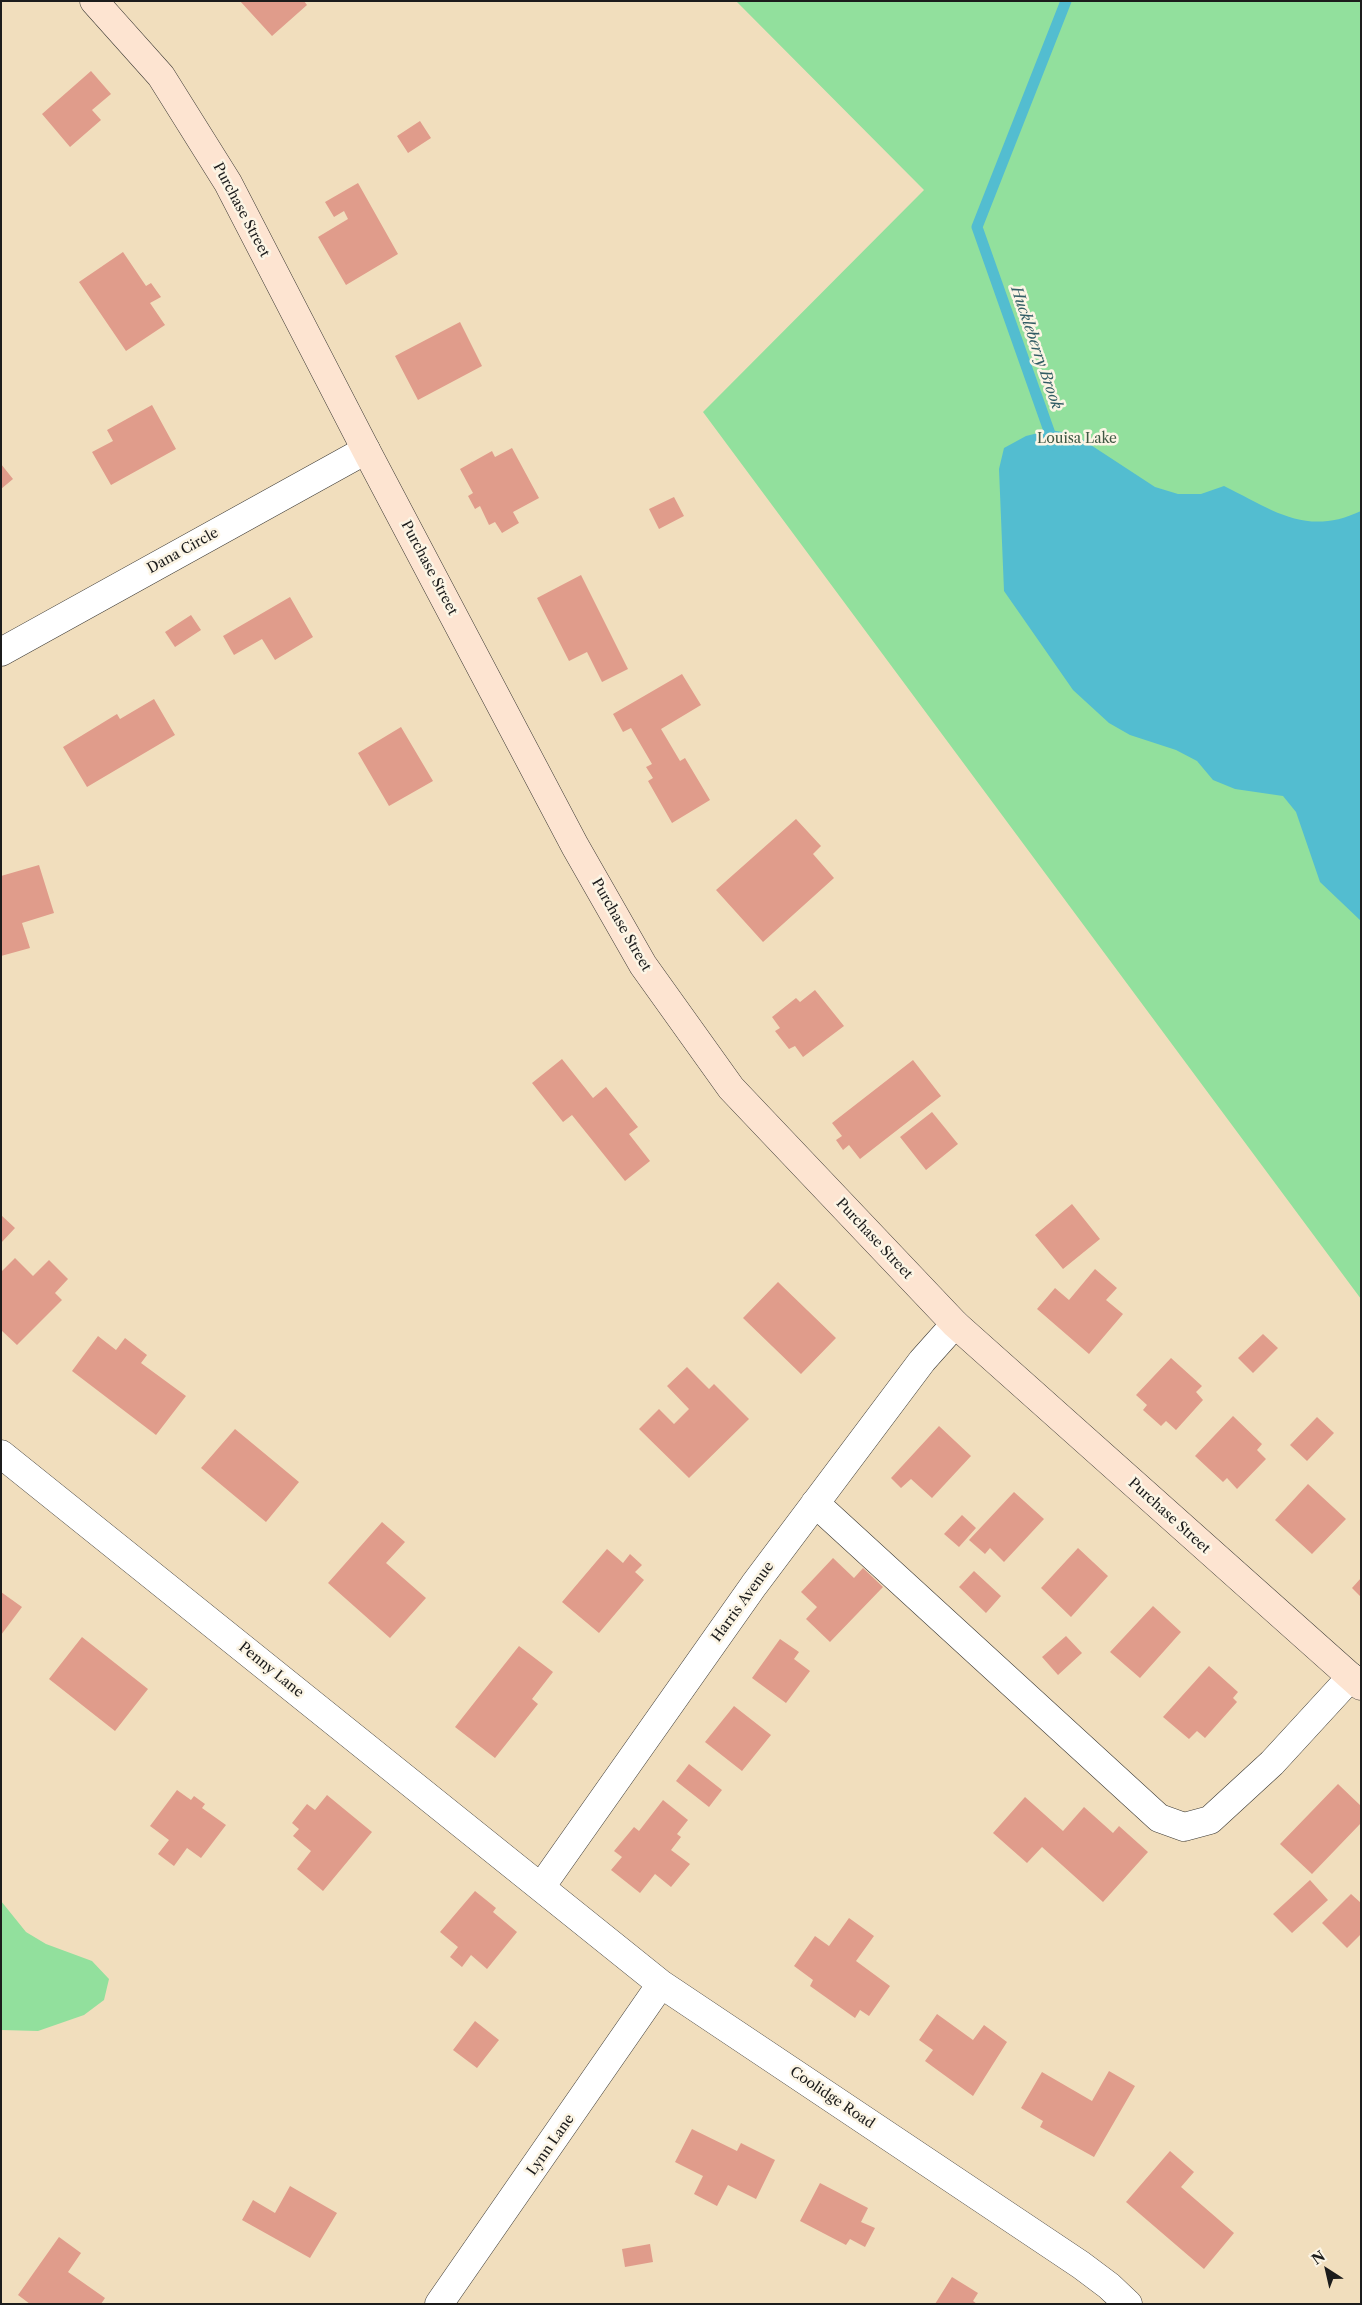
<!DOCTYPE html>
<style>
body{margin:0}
#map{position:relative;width:1362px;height:2305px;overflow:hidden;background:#f1debd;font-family:"Libre Caslon Text",serif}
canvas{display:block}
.frame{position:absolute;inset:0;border:2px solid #1c1c1c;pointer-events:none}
.north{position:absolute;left:1302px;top:2245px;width:50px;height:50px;-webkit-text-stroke:4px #fcf5e5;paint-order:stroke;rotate:325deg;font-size:14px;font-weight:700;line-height:20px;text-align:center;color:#1c1c1c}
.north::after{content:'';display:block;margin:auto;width:18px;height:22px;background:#1c1c1c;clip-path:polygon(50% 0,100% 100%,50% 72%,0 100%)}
</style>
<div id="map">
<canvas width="1362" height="2305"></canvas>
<div class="frame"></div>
<div class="north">N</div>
</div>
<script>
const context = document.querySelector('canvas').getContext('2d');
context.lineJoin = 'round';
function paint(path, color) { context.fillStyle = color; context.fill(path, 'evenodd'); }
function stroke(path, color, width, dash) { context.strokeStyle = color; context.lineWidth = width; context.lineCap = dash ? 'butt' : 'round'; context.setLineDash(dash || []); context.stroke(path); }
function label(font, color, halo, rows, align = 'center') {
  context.font = font + ' "Libre Caslon Text",serif'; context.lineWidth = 5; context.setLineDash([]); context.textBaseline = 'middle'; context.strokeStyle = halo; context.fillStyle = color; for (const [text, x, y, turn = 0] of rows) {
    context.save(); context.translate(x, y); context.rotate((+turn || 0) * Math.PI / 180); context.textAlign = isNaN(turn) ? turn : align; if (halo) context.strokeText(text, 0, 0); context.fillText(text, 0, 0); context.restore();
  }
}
const green = new Path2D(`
 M736 1H1361V1299L703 412 924 190Z
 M1 1901 26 1932 46 1944 92 1961 109 1979 104 2000 84 2015 38 2031 1 2030Z`);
const water = new Path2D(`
 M1050 430 1074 434 1155 487 1178 494H1201L1224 486C1273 510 1306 537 1361 511V921L1320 882 1296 812 1283 796 1235 789 1213 780 1197 761 1176 750 1130 735 1109 723 1073 690 1004 591 999 469 1004 448 1026 436Z`);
const stream = new Path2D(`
 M1054 445 977 227 1066 1`);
const building = new Path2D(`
 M240 1H304L307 5 272 36Z
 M91 71 111 94 92 110 101 120 70 147 42 114Z
 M420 121 431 138 408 153 397 136Z
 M358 183 398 254 346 285 318 237 348 219 344 211 334 217 325 202Z
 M123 252 146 286 151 283 161 297 150 303 165 325 126 351 79 282Z
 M460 322 482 366 418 400 395 356Z
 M152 405 176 449 111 485 92 452 113 441 107 430Z
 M512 448 539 498 513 512 519 523 502 533 495 522 489 525 480 506 475 509 468 496 473 493 460 469 492 451 495 457Z
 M1 464 13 479 1 489Z
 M674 497 684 516 659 529 649 509Z
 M581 575 628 669 602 682 587 652 569 661 537 598Z
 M290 597 313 637 275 660 262 639 234 655 223 636Z
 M191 615 201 630 175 647 165 632Z
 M682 674 701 705 661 729 680 761 685 758 710 800 672 823 648 781 653 778 646 767 652 764 631 728 623 732 613 714Z
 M154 699 175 735 87 787 63 747 117 714 120 719Z
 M401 727 433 781 389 806 358 753Z
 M796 819 821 846 813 854 834 878 763 942 716 890Z
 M39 865 54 913 22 923 30 948 1 956V876Z
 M815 990 844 1026 803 1057 795 1046 789 1049 775 1031 780 1028 772 1017 796 998 800 1002Z
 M562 1059 593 1098 606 1087 638 1127 629 1134 650 1161 625 1181 572 1115 563 1122 532 1083Z
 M913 1060 941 1096 860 1159 849 1145 843 1150 836 1140 842 1136 832 1123Z
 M932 1112 958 1144 926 1170 900 1137Z
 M1072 1204 1100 1239 1063 1269 1035 1235Z
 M1 1215 15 1228 1 1243Z
 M15 1258 33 1276 49 1260 68 1279 55 1293 62 1300 17 1345 1 1330V1272Z
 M1095 1269 1117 1288 1106 1300 1123 1314 1089 1354 1037 1309 1055 1288 1069 1300Z
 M778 1282 836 1338 801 1374 743 1318Z
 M1263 1334 1278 1348 1253 1373 1238 1358Z
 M98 1336 116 1350 125 1338 147 1355 141 1363 186 1396 156 1435 72 1371Z
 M1171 1358 1202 1386 1196 1392 1203 1400 1176 1430 1166 1421 1161 1426 1143 1410 1147 1405 1136 1395Z
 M687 1367 709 1389 714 1384 749 1419 689 1478 639 1429 659 1409 674 1424 689 1409 667 1386Z
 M1233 1416 1262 1444 1257 1450 1266 1459 1237 1489 1227 1478 1223 1482 1195 1456Z
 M1317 1417 1334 1433 1307 1461 1290 1445Z
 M939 1426 971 1456 932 1498 911 1479 901 1488 891 1478Z
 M235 1429 299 1482 266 1522 201 1468Z
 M1308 1484 1346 1519 1312 1554 1275 1520Z
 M1014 1492 1044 1519 1004 1562 990 1548 985 1554 969 1540Z
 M962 1515 976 1528 959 1547 944 1534Z
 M382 1522 405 1542 386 1563 426 1598 390 1638 328 1583Z
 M1078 1548 1108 1576 1071 1617 1041 1588Z
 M607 1549 623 1563 630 1554 642 1565 635 1572 644 1580 599 1633 562 1602Z
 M833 1558 854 1578 863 1568 883 1587 830 1642 806 1619 817 1607 801 1592Z
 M974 1571 1001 1596 986 1613 959 1587Z
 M1361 1578V1597L1352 1588Z
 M1 1592 22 1607 1 1635Z
 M1153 1606 1181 1632 1140 1678 1110 1652Z
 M1066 1636 1082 1653 1058 1675 1042 1657Z
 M82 1637 148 1689 115 1731 49 1679Z
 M780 1639 799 1652 794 1659 810 1671 786 1703 752 1678Z
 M519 1646 553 1672 532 1699 538 1704 495 1758 455 1727Z
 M1209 1666 1238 1692 1233 1698 1237 1702 1205 1738 1197 1731 1189 1739 1163 1717Z
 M734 1706 771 1735 742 1771 705 1742Z
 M689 1764 722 1790 709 1807 676 1781Z
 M1338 1784 1361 1806V1823L1312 1874 1280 1844Z
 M177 1790 191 1800 194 1796 205 1804 202 1808 226 1825 201 1858 187 1848 174 1866 158 1854 169 1840 150 1826Z
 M327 1795 372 1832 323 1891 297 1869 311 1851 293 1836 299 1829 292 1823 307 1804 315 1810Z
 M1025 1797 1063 1831 1084 1807 1113 1833 1119 1826 1148 1852 1103 1902 1042 1847 1027 1863 993 1833Z
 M663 1800 688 1820 677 1834 681 1837 671 1850 690 1864 671 1887 655 1874 640 1893 611 1870 622 1857 614 1851 634 1827 639 1831Z
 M1310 1880 1328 1900 1292 1933 1273 1914Z
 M475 1891 496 1908 493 1912 517 1932 487 1969 471 1955 462 1967 450 1957 458 1947 440 1932Z
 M1351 1894 1361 1903V1934L1347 1948 1322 1923Z
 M849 1918 874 1936 856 1961 890 1986 869 2016 860 2010 855 2018 810 1986 813 1980 794 1966 815 1936 829 1946Z
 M937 2014 973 2040 984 2025 1007 2042 973 2096 925 2061 933 2050 919 2040Z
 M475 2021 499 2040 477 2068 453 2050Z
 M1109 2071 1135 2086 1094 2157 1040 2127 1043 2121 1021 2108 1042 2072 1092 2101Z
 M692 2129 737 2151 741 2143 775 2160 756 2199 728 2185 717 2206 694 2194 703 2176 675 2162Z
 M1170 2151 1194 2172 1181 2187 1234 2233 1204 2269 1126 2202Z
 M820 2183 868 2208 861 2222 875 2228 865 2247 850 2239 846 2245 800 2221Z
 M290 2186 337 2213 310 2258 242 2220 253 2200 275 2213Z
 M59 2237 81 2253 68 2272 105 2298 101 2304H30L18 2295Z
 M650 2244 653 2262 625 2267 622 2249Z
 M952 2277 978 2293 973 2301 977 2304H935Z`);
const street = new Path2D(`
 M1 652 366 450
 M1 1454 661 1984 1081 2265 1109 2286 1128 2304
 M815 1503 1159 1818 1184 1827 1210 1820 1272 1763 1351 1677
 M541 1887 754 1585 922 1361 955 1324
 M439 2304 661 1984`);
const secondary = new Path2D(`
 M94 1 161 76 228 183 366 450 575 846 643 965 731 1088 955 1324 1361 1686`);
const streetNames = [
 ["Purchase Street",241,210,62],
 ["Dana Circle",183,551,-29],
 ["Purchase Street",429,568,62],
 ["Purchase Street",621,925,60],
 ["Purchase Street",874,1239,47],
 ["Purchase Street",1169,1516,42],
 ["Harris Avenue",743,1602,-54],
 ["Penny Lane",271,1670,39],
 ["Coolidge Road",832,2098,34],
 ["Lynn Lane",551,2145,-55]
];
const parkNames = [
 ["Louisa Lake",1077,439]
];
const waterNames = [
 ["Huckleberry Brook",1036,348,71]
];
paint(green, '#92e09d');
paint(water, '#53bdd0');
stroke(stream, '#53bdd0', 11);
paint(building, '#e09c8b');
stroke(street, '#3c3934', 29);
stroke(secondary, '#3c3934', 29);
stroke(street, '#fff', 28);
stroke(secondary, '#fde4d1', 28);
label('14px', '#1c1c1c', '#fcf5e5', streetNames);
label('14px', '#3f5743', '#fcf5e5', parkNames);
label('italic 15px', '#325c64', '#fcf5e5', waterNames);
</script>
